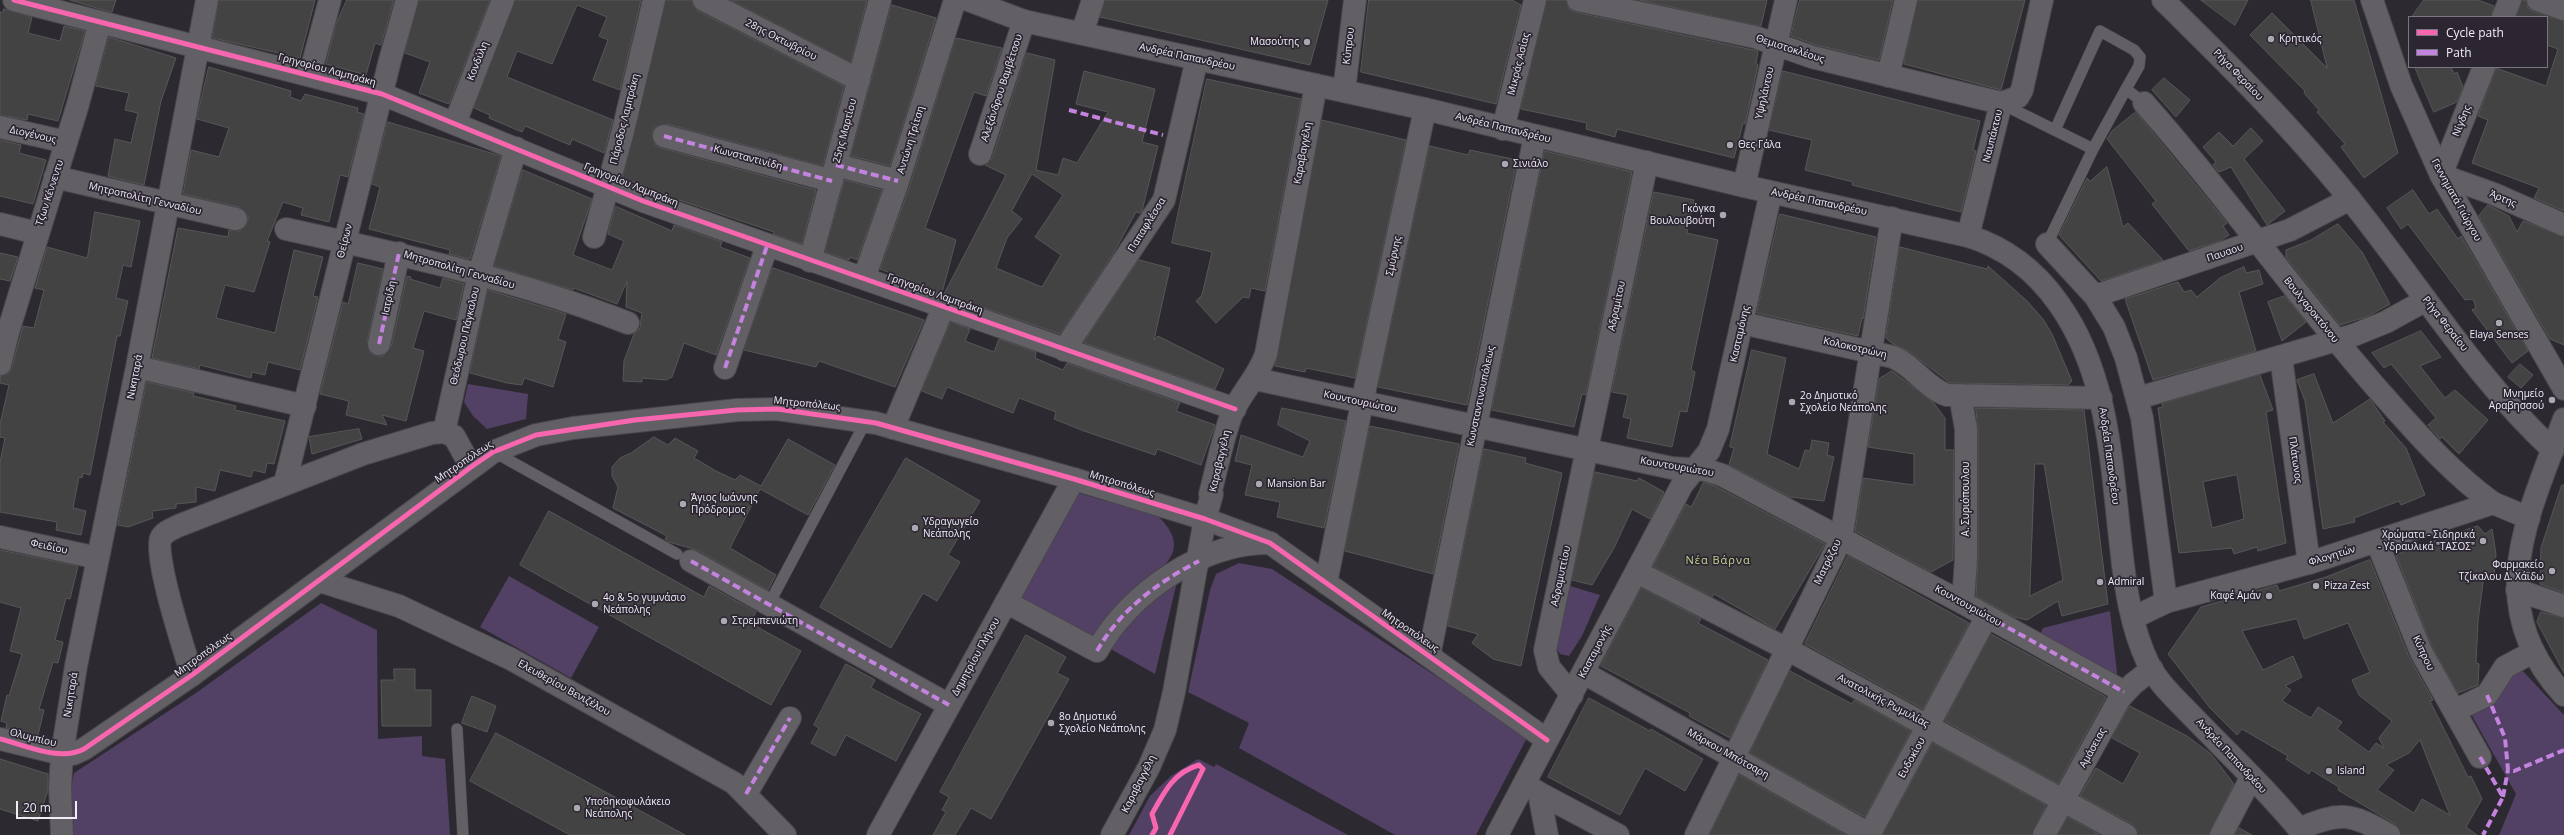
<!DOCTYPE html>
<meta charset="utf-8">
<style>
body{margin:0}
#map{position:relative;width:2564px;height:835px;overflow:hidden;background:#2c2930;font-family:"Open Sans",sans-serif}
canvas{display:block}
.legend{position:absolute;left:2408px;top:16px;width:140px;height:52px;box-sizing:border-box;background:#2c2633;border:1px solid #7b7681;margin:0;padding:5px 7px;list-style:none;font-size:12px;color:#f1edf6}
.legend li{display:flex;align-items:center;gap:8px;height:20px}
.legend b{width:20px;border:1px solid #7b7681}
.scale{position:absolute;left:16px;top:801px;width:61px;height:18px;box-sizing:border-box;border:2px solid #f1edf6;border-top:0;padding-left:5px;font-size:12px;line-height:14px;white-space:nowrap;color:#f1edf6;-webkit-text-stroke:3px #2c2633;paint-order:stroke}
</style>
<div id="map">
<canvas width="2564" height="835"></canvas>
<ul class="legend">
<li><b style="height:5px;background:#f766af"></b>Cycle path</li>
<li><b style="height:5px;background:#c483df"></b>Path</li>
</ul>
<div class="scale">20 m</div>
</div>
<script>
const context = document.querySelector('canvas').getContext('2d');
context.lineJoin = 'round';
function paint(path, color) { context.fillStyle = color; context.fill(path, 'evenodd'); }
function stroke(path, color, width, dash) { context.strokeStyle = color; context.lineWidth = width; context.lineCap = dash ? 'butt' : 'round'; context.setLineDash(dash || []); context.stroke(path); }
function label(font, color, halo, rows, align = 'center') {
  context.font = font + ' "Open Sans",sans-serif'; context.lineWidth = 3.5; context.setLineDash([]); context.textBaseline = 'middle'; context.strokeStyle = halo; context.fillStyle = color; for (const [text, x, y, turn = 0] of rows) {
    context.save(); context.translate(x, y); context.rotate((+turn || 0) * Math.PI / 180); context.textAlign = isNaN(turn) ? turn : align; if (halo) context.strokeText(text, 0, 0); context.fillText(text, 0, 0); context.restore();
  }
}
const green = new Path2D(`
 M468 384 528 394 526 419 487 429 473 416 464 402Z
 M1078 493 1158 516C1171 529 1181 544 1168 561L1094 640 1022 601 1021 592Z
 M1239 563 1272 569 1528 736 1476 835H1395L1239 748 1249 723 1188 692 1210 590 1216 574Z
 M509 576 599 627 571 678 480 627Z
 M1177 582 1155 674 1109 648 1144 606Z
 M1567 585 1600 595 1582 636 1569 656 1560 654 1556 648Z
 M321 603 377 630 378 739 422 736V756L445 759 450 835H72L70 793 74 773 196 693Z
 M2110 611 2118 682 2039 637 2043 628Z
 M2519 667 2564 715V835H2499L2516 794 2471 714 2508 674Z
 M1198 759 1214 767 1216 764 1348 835H1129L1150 796 1171 776Z`);
const building = new Path2D(`
 M70 0H116L112 12Z
 M219 0H315L300 58 213 38Z
 M347 0H394L381 45 375 43 366 75 326 64 336 24Z
 M419 0H490L449 104 419 93 430 62 405 53Z
 M515 0H641L620 90 593 80 608 40 599 36 607 17 577 5 552 64 517 51 507 77 613 120 604 153 572 139 570 145 525 126 522 132 489 118 490 115 474 108Z
 M666 0H692L693 6 698 11 844 86 823 166 667 124 655 127 652 133 655 145 661 148 816 190 802 244 773 234 774 232 676 199 623 178Z
 M731 0H867L851 62Z
 M1105 0H1328L1310 65 1100 17Z
 M1369 0H1512L1521 5 1496 104 1361 72Z
 M1547 0H1566L1569 9 1575 12 1758 51 1756 64 1758 65 1745 124 1743 123 1734 158 1617 129 1615 137 1586 129 1587 123 1521 109Z
 M1639 0H1767L1761 26Z
 M1800 0H1893L1879 60 1816 45 1791 36Z
 M1918 0H2025L2001 90 1904 64Z
 M2201 0H2248L2235 25Z
 M2311 0H2354L2398 153 2364 178 2341 147 2345 144 2317 112 2319 110 2304 93 2305 91 2250 35 2272 13 2327 68Z
 M2424 0H2478L2494 6 2491 17H2412Z
 M2522 0H2526L2528 8 2534 12 2564 21V211L2534 198 2539 188 2472 163 2488 120 2478 116 2496 68 2546 86 2558 49 2547 45V17H2517Z
 M892 5 936 18 890 166 851 156Z
 M4 9 32 17 28 33 60 41 64 26 85 31 58 121 28 114 27 120 0 115V12H3Z
 M109 37 176 58 161 101 144 185 108 176 115 139 131 143 138 113 125 110 129 93 96 86Z
 M956 38 1002 48 986 96 974 92 925 228 956 240 942 293 880 269 910 185Z
 M1027 53 1055 60 1036 170 1058 175 1063 158 1077 163 1108 112 1076 104 1084 71 1155 89 1142 142 1158 146 1142 211 1140 213 1136 212 1113 254 1060 334 944 294 1006 175 985 165 992 158ZM1032 174 1063 195 1035 237 1061 255 1042 287 996 268 1007 238 1022 219 1012 211Z
 M209 67 291 91 290 97 301 101 305 94 358 108 357 112 364 114 348 177 340 175 329 222 301 215 303 208 283 202 267 241 270 242 254 292 225 285 216 318 275 333 294 250 323 257 313 296 318 297 300 370 268 362 265 375 252 372 251 378 200 365 199 369 152 358 178 228 228 237 229 230 240 231 248 221V215L239 207 183 194 191 150 219 157 229 128 197 119Z
 M2415 67H2451L2454 74 2457 72 2463 87 2457 102 2434 112Z
 M1783 71 1980 121 1973 150 1976 151 1961 212 1852 185 1853 182 1805 170 1812 140 1769 130Z
 M2164 78 2190 100 2176 117 2152 90Z
 M1207 79 1301 99 1265 291 1251 288 1249 298 1243 297 1216 323 1196 301 1202 295 1212 252 1172 243Z
 M2136 112 2227 223 2223 226 2229 235 2220 241 2189 251 2152 204 2156 201 2107 139 2112 131Z
 M1322 120 1406 140 1355 378 1306 368 1305 372 1275 366Z
 M388 122 501 156 470 259 449 254 450 250 369 229 380 187 372 184Z
 M2251 128 2263 141 2244 159 2285 211 2267 225 2231 167 2219 172 2213 165 2216 162 2203 147 2219 132 2233 146Z
 M0 140 21 145 19 153 46 160 33 204 0 196Z
 M1430 146 1468 155 1470 150 1517 160 1467 405 1378 387Z
 M1545 151 1632 172 1586 395 1582 394 1574 427 1492 410Z
 M2107 167 2123 227 2128 223 2163 260 2101 281 2059 235 2087 178 2090 181Z
 M523 170 592 199 573 255 612 270 624 241 608 234 615 206 672 231 674 225 722 242 720 247 750 258 716 355 684 343 672 377 666 380 642 378V382L623 381 624 361 634 334 640 328 642 313 626 307 627 281 617 304 574 288 573 290 494 266Z
 M845 180 882 190 857 260 850 257 849 260 825 252Z
 M2413 190 2429 214 2437 209 2458 239 2461 236 2528 351 2512 363 2472 310 2476 308 2473 299 2465 300 2408 224 2401 229 2387 208Z
 M1654 192 1694 200 1687 233 1718 240 1691 370 1695 372 1687 412 1680 411 1672 447 1627 438 1631 419 1623 417 1628 395 1612 392Z
 M2488 205 2509 216 2517 232 2523 221 2564 237V345L2550 339 2479 216Z
 M95 212 140 221 131 267 123 265 116 298 128 301 120 336H117L90 475 83 473 82 478 79 477 73 508 86 511 81 535 56 530 57 522 0 512V462L5 438 0 437V424L9 385 0 383V376L9 373 12 367 23 326 34 328 44 290 35 288 47 247 87 258Z
 M1780 214 1876 237 1863 319 1862 318 1858 336 1757 313Z
 M2338 224 2362 252 2390 304 2366 317 2340 325 2286 257V250L2311 240Z
 M1900 247 1987 269 1988 266 2027 301 2043 319 2052 334 2072 381 2068 385 1950 383 1907 350 1893 344 1886 338Z
 M0 253 18 257 10 281 0 279Z
 M1139 260 1170 268 1154 340 1158 336 1224 369 1215 389 1084 343Z
 M358 263 383 269 367 342 370 353 377 356H383L391 347 407 276 411 277 410 279 440 288 443 278 464 284 456 320 424 311 413 348 424 351 406 421 382 415 387 425 346 415 349 401 320 394 343 302 348 304Z
 M2244 267 2246 273 2259 270 2263 284 2239 292 2256 351 2153 380 2125 299 2178 282 2184 292 2191 290 2197 297 2220 278Z
 M773 268 924 320 895 387 819 361 816 367 744 350Z
 M488 290 566 314 558 339 566 342 553 387 524 378 522 385 507 383 470 373Z
 M2285 296 2306 322 2282 341 2268 302Z
 M951 322 970 329 965 341 994 352 999 339 1036 352 1035 358 1063 370 1067 363 1180 403 1176 411 1215 425 1201 465 1157 449 1155 455 1084 431 1054 419 1056 412 1019 398 1013 413 947 387 942 399 922 391Z
 M2421 331 2441 357 2420 366 2445 398 2455 390 2488 420 2459 454 2442 437 2440 439 2428 425 2436 418 2391 364 2384 368 2372 353Z
 M1752 350 1786 358 1767 454 1799 469 1805 450 1810 451 1812 440 1829 443 1827 455 1834 457 1824 501 1790 497 1729 465 1734 448 1730 447Z
 M2520 364 2533 375 2521 388 2508 377Z
 M1892 371 1933 402 1945 418V450H1954L1953 560 1931 572 1855 531 1863 478 1914 485V454L1868 447 1879 379Z
 M2314 374 2333 423 2370 399 2385 421 2383 422 2406 448 2425 495 2401 505 2399 501 2354 518 2355 522 2323 529 2305 401 2297 380Z
 M2260 375 2273 410 2266 412 2286 543 2258 551 2257 547 2234 554 2232 548 2179 553 2158 408 2163 407 2162 404ZM2237 475 2244 519 2212 528 2203 482Z
 M147 382 194 393 193 396 236 406 235 410 285 421 274 464 267 463 265 473 253 470 251 477 220 470 215 491 196 487V502L176 504V508L152 511 153 518 128 527 118 525Z
 M1282 408 1346 421 1324 528 1277 517 1280 502 1245 495 1252 465 1235 461 1241 435 1303 457 1310 441 1278 425Z
 M1976 408 2084 410 2108 604 2062 616 2058 601 2027 620 2014 617 1976 596 1978 558V429ZM2035 464H2044L2063 580 2030 596Z
 M1370 426 1459 444 1433 574 1345 551Z
 M359 429 362 439 312 454 309 437Z
 M654 437 668 445 675 438 698 451 694 458 716 471 735 480 740 475 761 486 788 439 835 465 808 515 760 489 730 548 776 575 768 590 697 550 669 542 665 539 667 536 613 508 618 487 612 476V467L620 458 631 453Z
 M1484 449 1526 458 1525 463 1562 473 1521 666 1493 659 1472 643 1478 634 1448 626Z
 M906 458 980 501 948 555 960 562 937 601 923 593 891 648 820 607Z
 M1595 472 1637 481 1639 478 1664 492 1650 519 1632 509 1614 548 1592 585 1572 580Z
 M1704 482 1717 487 1825 544 1775 629 1714 594 1712 597 1653 566 1686 504 1691 507Z
 M2562 485H2564V593L2540 584 2541 548Z
 M549 511 704 597 709 586 756 612 750 623 801 651 771 705 520 565Z
 M2478 526 2485 534 2492 529 2496 554 2494 576 2484 575 2478 621 2476 663 2479 664 2478 685 2458 693 2432 647 2396 555Z
 M0 550 78 566 70 599 66 598 55 640 63 642 58 663 53 662 39 709 44 710 38 735 6 728 7 723 1 721 7 695 9 696 22 654 10 651 21 608 0 602Z
 M1848 556 1969 623 1923 709 1805 644Z
 M2370 560 2409 657 2433 700 2430 701 2468 777 2471 776 2482 799 2466 827 2477 835H2401L2395 824 2338 790 2339 787 2311 770 2309 774 2286 759 2288 756 2242 729 2237 735 2210 708 2168 654 2201 607 2277 585 2279 591 2326 577ZM2297 619 2304 639 2348 623 2370 672 2352 680 2359 695 2392 721 2379 738 2384 748 2376 743 2369 752 2337 729 2342 722 2318 707 2311 718 2282 701 2291 690 2285 686 2302 677 2293 656 2263 670 2242 631ZM2420 740 2433 773 2450 815 2422 799 2414 813 2377 790 2394 770 2386 765 2409 753Z
 M1642 588 1701 619 1698 623 1768 660 1730 738 1689 716 1690 713 1601 666Z
 M2541 612 2564 618V673L2537 622Z
 M1991 634 2106 697 2058 784 1945 721Z
 M1026 635 1066 657 1057 673 1069 679 991 819 971 808 955 835H933L946 812 942 810 949 797 940 792Z
 M846 664 875 680 871 688 921 714 896 761 846 735 835 756 811 743 819 728 814 725Z
 M394 669H415V690H431V726H382L381 680H394Z
 M1790 671 1852 704 1854 700 1911 731 1865 817 1750 753Z
 M472 696 496 706 487 732 462 723Z
 M1589 698 1650 731 1651 729 1703 759 1685 791 1645 768 1620 815 1548 777Z
 M2130 706 2187 736 2211 754 2234 784 2209 835H2138L2132 824 2080 796 2096 768 2123 784 2140 753 2112 738Z
 M496 733 530 751 685 835H570L470 781Z
 M1933 743 2046 805 2032 835H1883Z
 M0 759 48 774V790L38 821 0 809Z
 M1739 775 1846 835H1710Z
 M2068 817 2100 835H2058Z
 M2239 828 2252 835H2235Z`);
const lane = new Path2D(`
 M2002 104 2093 149 2126 89 2144 103
 M2055 130 2100 31 2134 50 2140 57 2139 66 2126 89
 M2047 244 2093 149
 M494 452 677 554
 M769 604 866 421
 M457 729 463 835`);
const street = new Path2D(`
 M14 0 382 94 643 201 1235 409
 M704 0 859 80
 M1578 0 1755 37 1812 57 2001 103
 M2538 0 2564 9
 M2503 17 2510 0
 M1082 33 1093 0
 M2484 67 2441 175 2494 194 2564 225
 M310 74 330 0
 M1888 76 1906 0
 M2001 103 2018 97 2022 90 2042 0
 M2144 103C2227 196 2298 299 2381 393 2416 432 2450 472 2493 503
 M455 123 503 0
 M0 127 66 142
 M1503 129 1535 0
 M664 136 832 181
 M980 154 1024 21
 M836 165 898 181
 M55 177 236 219
 M1744 186 1786 0
 M0 224 37 233
 M286 229C403 255 516 279 628 323
 M1968 236 2001 103
 M594 237 623 131 654 0
 M2047 244 2095 296 2114 327 2126 358 2142 418 2166 602
 M810 261 880 0
 M864 278 898 181 955 0
 M2095 296 2290 230 2350 199
 M1742 323 1893 357C1913 365 1926 388 1947 395L2101 398
 M379 344 399 253
 M1064 350 1164 200 1197 59
 M2281 357 2309 563
 M0 364 8 332 78 104 100 22
 M137 367 305 406
 M725 368 767 246
 M1255 379 1672 468 1706 470 1722 475 1963 603 2124 692
 M1960 395 1966 429V558L1963 603
 M2138 398 2354 335 2386 322 2426 300
 M893 428 944 306
 M444 432 479 274 516 148
 M285 483 390 60 407 0
 M0 537 98 558
 M2377 542 2421 652 2480 757
 M691 561 949 705
 M1637 572 1787 649 2126 835
 M320 581 399 606 511 659 734 783 785 835
 M1326 583 1362 403 1425 109
 M2517 590 2564 606
 M1006 602 1097 651C1129 593 1203 542 1270 543
 M1429 656 1535 136
 M1584 673 1871 835
 M192 675C185 653 153 555 161 538 164 532 172 529 178 526L363 454 432 433 444 432 454 436 471 467
 M1572 695 1549 667 1545 650 1647 162
 M2454 711 2487 695 2505 667 2533 652
 M0 739 62 754 76 666 137 367 207 0
 M1531 788 1539 793 1547 835
 M1539 793 1618 835
 M746 794 790 718
 M2299 829C2340 811 2351 813 2389 835
 M878 835 1074 479
 M1112 835 1149 767 1165 730 1174 692 1205 519 1212 494H1210C1217 468 1222 441 1231 416 1240 393 1258 378 1266 354L1316 85
 M1696 835 1841 539 1892 218
 M1869 835 1987 616
 M2221 835 2251 778`);
const secondary = new Path2D(`
 M968 0 1024 21 1425 109 1744 186 1968 236C2007 248 2036 271 2059 304 2109 375 2111 463 2121 547 2125 586 2131 627 2148 663 2159 685 2180 703 2197 721 2233 758 2272 795 2304 835
 M2163 0C2228 64 2293 128 2349 198 2417 282 2474 377 2553 450
 M2372 0 2401 85 2441 175 2564 389
 M1344 91 1355 0
 M2564 419C2528 517 2481 605 2564 695
 M2133 618 2166 602 2309 563 2493 503 2529 518
 M62 835 60 787 62 754H73L84 749 192 675 493 452 536 435 573 428 737 410 777 409 876 423 1074 479 1205 519 1270 543 1547 740
 M1497 835 1682 485 1709 451 1718 429 1771 192
 M2044 835 2120 698 2133 684 2152 669`);
const quiet = new Path2D(`
 M1069 110 1163 135
 M664 136 832 181
 M836 165 898 181
 M379 344 399 253
 M725 368 767 246
 M691 561 949 705
 M1987 616 2124 692
 M1097 651C1120 610 1158 582 1199 561
 M2487 695 2505 738 2508 770 2514 771 2564 750
 M2480 757 2503 797 2483 835
 M746 794 790 718
 M2503 797 2508 770`);
const cycleway = new Path2D(`
 M14 0 382 94 643 201 1235 409
 M0 739C25 745 60 762 84 749L192 675 471 467 493 452 536 435 635 420 737 410 777 409 876 423 1074 479 1205 519 1270 543 1547 740
 M1152 835 1156 828 1152 814C1164 792 1174 772 1199 765L1203 769 1170 835`);
const markers = [
 [2271,39,4,"#aca8b1"],
 [1307,42,4,"#aca8b1"],
 [1730,145,4,"#aca8b1"],
 [1505,164,4,"#aca8b1"],
 [1723,215,4,"#aca8b1"],
 [2499,323,4,"#aca8b1"],
 [2552,400,4,"#aca8b1"],
 [1792,402,4,"#aca8b1"],
 [1259,484,4,"#aca8b1"],
 [683,504,4,"#aca8b1"],
 [915,528,4,"#aca8b1"],
 [2483,541,4,"#aca8b1"],
 [2552,571,4,"#aca8b1"],
 [2100,582,4,"#aca8b1"],
 [2316,586,4,"#aca8b1"],
 [2269,596,4,"#aca8b1"],
 [595,604,4,"#aca8b1"],
 [724,621,4,"#aca8b1"],
 [1051,723,4,"#aca8b1"],
 [2329,771,4,"#aca8b1"],
 [577,808,4,"#aca8b1"]
];
const poiNames = [
 ["Κρητικός",2279,39],
 ["Μασούτης",1299,42,"right"],
 ["Θες Γάλα",1738,145],
 ["Σινιάλο",1513,164],
 ["Γκόγκα",1715,209,"right"],
 ["Βουλουβούτη",1715,221,"right"],
 ["Elaya Senses",2499,335,"center"],
 ["Μνημείο",2544,394,"right"],
 ["Αραβησσού",2544,406,"right"],
 ["2ο Δημοτικό",1800,396],
 ["Σχολείο Νεάπολης",1800,408],
 ["Mansion Bar",1267,484],
 ["Άγιος Ιωάννης",691,498],
 ["Πρόδρομος",691,510],
 ["Υδραγωγείο",923,522],
 ["Νεάπολης",923,534],
 ["Χρώματα - Σιδηρικά",2475,535,"right"],
 ["- Υδραυλικά \"ΤΑΣΟΣ\"",2475,547,"right"],
 ["Φαρμακείο",2544,565,"right"],
 ["Τζίκαλου Δ. Χάϊδω",2544,577,"right"],
 ["Admiral",2108,582],
 ["Pizza Zest",2324,586],
 ["Καφέ Αμάν",2261,596,"right"],
 ["4ο & 5ο γυμνάσιο",603,598],
 ["Νεάπολης",603,610],
 ["Στρεμπενιώτη",732,621],
 ["8ο Δημοτικό",1059,717],
 ["Σχολείο Νεάπολης",1059,729],
 ["Island",2337,771],
 ["Υποθηκοφυλάκειο",585,802],
 ["Νεάπολης",585,814]
];
const streetNames = [
 ["28ης Οκτωβρίου",781,40,27],
 ["Κύπρου",1349,46,-83],
 ["Θεμιστοκλέους",1790,49,18],
 ["Ανδρέα Παπανδρέου",1187,57,12],
 ["Κονδύλη",478,61,-68],
 ["Μικράς Ασίας",1519,64,-76],
 ["Γρηγορίου Λαμπράκη",327,70,15],
 ["Ρήγα Φεραίου",2238,75,46],
 ["Αλεξάνδρου Βαμβέτσου",1002,88,-72],
 ["Υψηλάντου",1765,93,-77],
 ["Πάροδος Λαμπράκη",625,119,-76],
 ["Νίγδης",2462,121,-68],
 ["Ανδρέα Παπανδρέου",1503,128,14],
 ["25ης Μαρτίου",845,131,-75],
 ["Διογένους",33,135,13],
 ["Ναυπάκτου",1993,136,-76],
 ["Αντώνη Τρίτση",911,140,-73],
 ["Καραβαγγέλη",1303,153,-80],
 ["Κωνσταντινίδη",748,158,15],
 ["Γρηγορίου Λαμπράκη",631,185,22],
 ["Τζων Κέννεντυ",50,193,-72],
 ["Μητροπολίτη Γενναδίου",145,199,13],
 ["Άρτης",2503,199,23],
 ["Γεννηματά Γιώργου",2456,200,61],
 ["Ανδρέα Παπανδρέου",1819,202,12],
 ["Παπαφλέσσα",1147,225,-58],
 ["Θείρων",345,241,-76],
 ["Παυαου",2225,253,-19],
 ["Σμύρνης",1394,256,-78],
 ["Μητροπολίτη Γενναδίου",459,270,16],
 ["Γρηγορίου Λαμπράκη",935,294,20],
 ["Ιατρίδη",389,298,-78],
 ["Αδραμίτου",1617,306,-78],
 ["Βουλγαροκτόνου",2311,310,51],
 ["Ρήγα Φεραίου",2445,324,52],
 ["Κασταμόνης",1740,334,-77],
 ["Θεόδωρου Πάγκαλου",465,336,-77],
 ["Κολοκοτρώνη",1855,348,13],
 ["Νικηταρά",135,377,-79],
 ["Κωνσταντινουπόλεως",1481,396,-78],
 ["Κουντουριώτου",1360,402,12],
 ["Μητροπόλεως",807,404,6],
 ["Ανδρέα Παπανδρέου",2109,456,82],
 ["Πλάτωνος",2295,460,82],
 ["Καραβαγγέλη",1220,461,-77],
 ["Μητροπόλεως",464,462,-34],
 ["Κουντουριώτου",1677,467,10],
 ["Μητροπόλεως",1122,484,17],
 ["Α. Συριόπουλου",1966,499,-90],
 ["Φειδίου",49,547,12],
 ["Φλογητών",2332,556,-17],
 ["Ματρόζου",1828,562,-64],
 ["Αδραμυττίου",1561,576,-78],
 ["Κουντουριώτου",1968,606,29],
 ["Μητροπόλεως",1410,631,35],
 ["Κασταμονής",1595,652,-62],
 ["Κύπρου",2423,653,65],
 ["Μητροπόλεως",203,655,-36],
 ["Δημητρίου Γλήνου",976,657,-61],
 ["Ελευθερίου Βενιζέλου",564,688,29],
 ["Νικηταρά",71,695,-81],
 ["Ανατολικής Ρωμυλίας",1883,701,28],
 ["Ολυμπίου",33,738,14],
 ["Αμάσειας",2093,748,-61],
 ["Μάρκου Μπότσαρη",1728,754,29],
 ["Ανδρέα Παπανδρέου",2231,756,47],
 ["Ευδοκίου",1912,758,-61],
 ["Καραβαγγέλη",1139,784,-63]
];
const neighbourhoodNames = [
 ["Νέα Βάρνα",1718,561]
];
paint(green, '#524065');
paint(building, '#444343');
stroke(building, '#585757', 1);
stroke(lane, '#49474c', 12);
stroke(street, '#49474c', 24);
stroke(secondary, '#49474c', 24);
stroke(lane, '#625f65', 11);
stroke(street, '#625f65', 22);
stroke(secondary, '#625f65', 22);
stroke(quiet, '#c483df', 4, [8, 4]);
stroke(cycleway, '#f766af', 5);
for (const [x, y, r, color] of markers) { const dot = new Path2D(); dot.arc(x, y, r, 0, 2 * Math.PI); context.fillStyle = color; context.fill(dot); stroke(dot, '#2c2633', 1.5); }
label('10px', '#f1edf6', '#2c2633', poiNames, 'left');
label('10px', '#f1edf6', '#2c2633', streetNames);
context.letterSpacing = '1px';
label('11px', '#c9d88c', '#2c2633', neighbourhoodNames);
context.letterSpacing = '0px';
</script>
